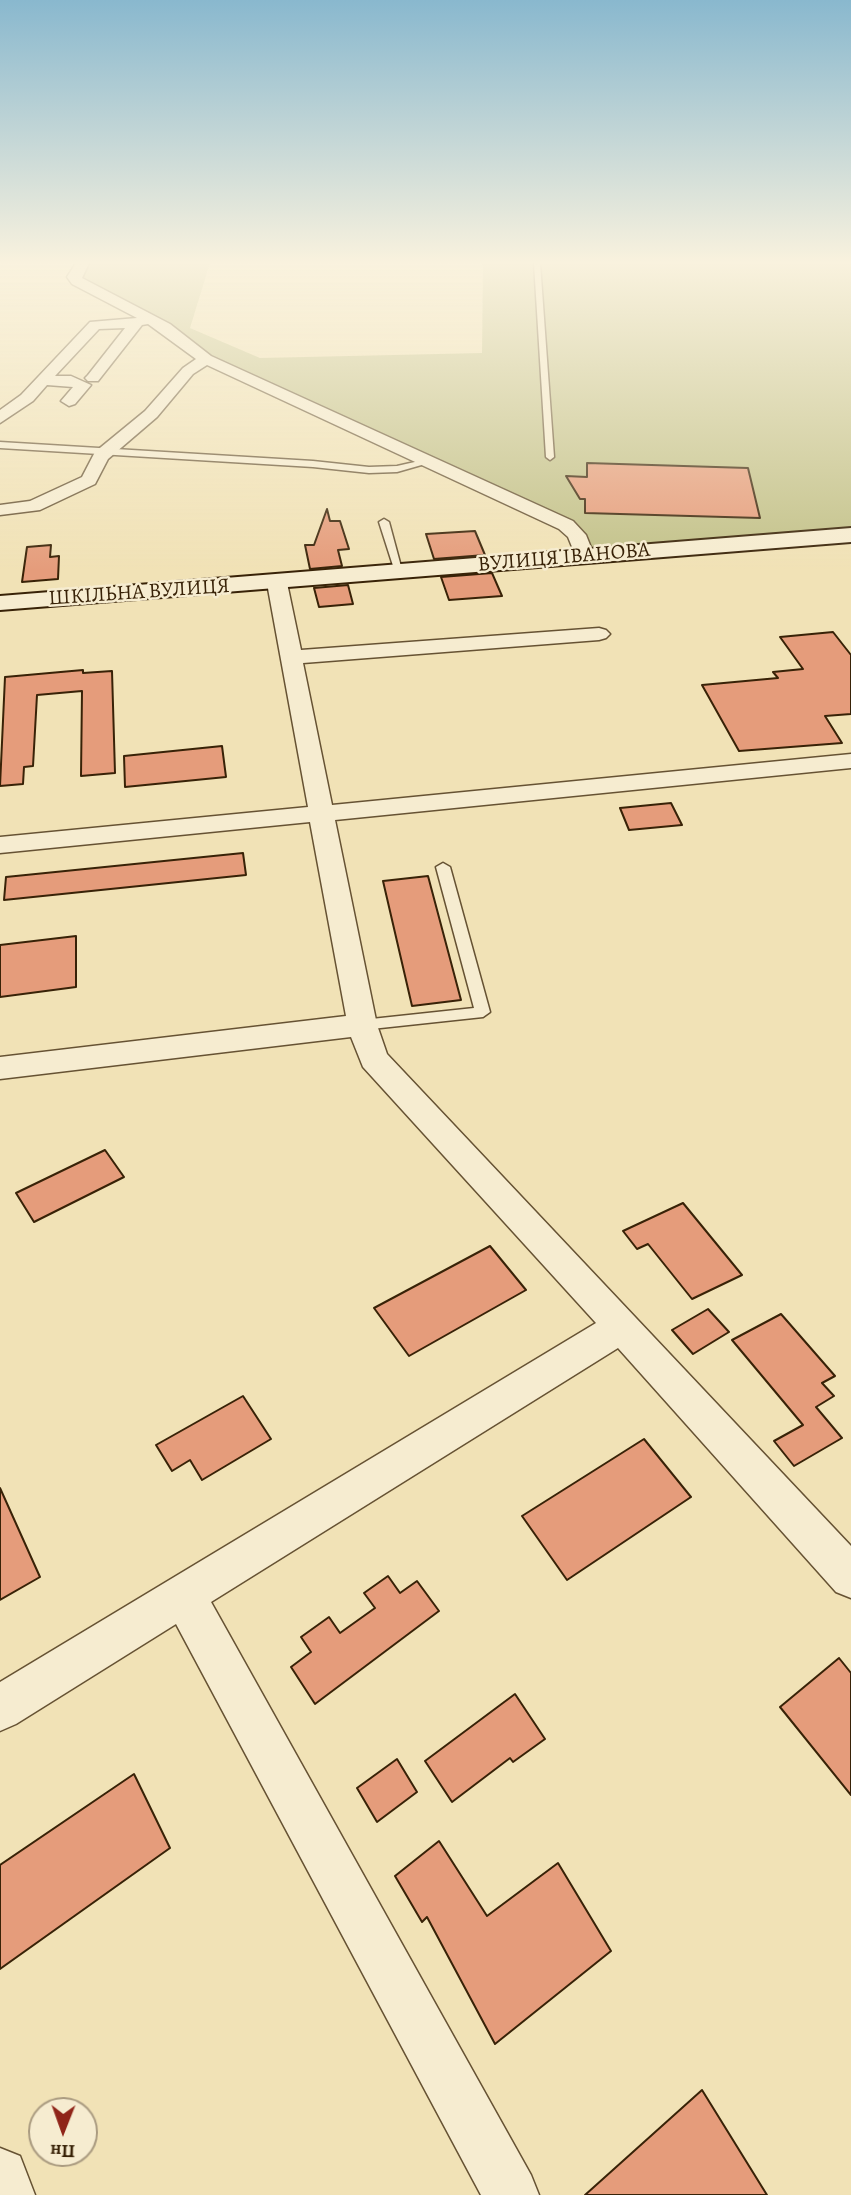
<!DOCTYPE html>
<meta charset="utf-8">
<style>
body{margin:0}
#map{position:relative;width:851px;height:2195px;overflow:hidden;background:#f1e2b6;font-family:Alegreya,serif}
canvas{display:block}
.north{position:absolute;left:28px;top:2097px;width:70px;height:70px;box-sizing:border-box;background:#f6ecd0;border:2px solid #aa9b80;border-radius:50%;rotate:181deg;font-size:19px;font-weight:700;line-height:28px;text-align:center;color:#382207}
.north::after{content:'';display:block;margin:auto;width:24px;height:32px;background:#8f2418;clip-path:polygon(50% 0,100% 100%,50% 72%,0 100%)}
</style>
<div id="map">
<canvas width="851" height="2195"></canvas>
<div class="north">Пн</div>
</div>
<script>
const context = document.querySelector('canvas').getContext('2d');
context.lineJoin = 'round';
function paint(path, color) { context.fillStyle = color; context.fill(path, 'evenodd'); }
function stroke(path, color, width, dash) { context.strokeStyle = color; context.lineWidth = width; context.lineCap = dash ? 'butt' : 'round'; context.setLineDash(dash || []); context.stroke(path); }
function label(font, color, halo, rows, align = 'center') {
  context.font = font + ' Alegreya,serif'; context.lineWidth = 5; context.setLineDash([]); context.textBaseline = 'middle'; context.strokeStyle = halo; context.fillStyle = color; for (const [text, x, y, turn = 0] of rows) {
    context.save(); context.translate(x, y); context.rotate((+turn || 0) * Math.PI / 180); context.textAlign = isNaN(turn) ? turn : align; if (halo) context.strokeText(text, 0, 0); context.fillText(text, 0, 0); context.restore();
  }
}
const green = new Path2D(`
 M83 263H210L190 328 260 358 482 353 483 263H851V534L584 555 577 535 214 364 77 281Z`);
const building = new Path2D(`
 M587 463 748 468 760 518 585 513V499H580L566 476 587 477Z
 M327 509 330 521H340L349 549 338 550 342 566 310 569 305 545H314Z
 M475 531 485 555 434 559 426 534Z
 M51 545 50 557 59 556 58 579 22 582 27 547Z
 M492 573 502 596 449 600 441 577Z
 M348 585 353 604 319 607 314 588Z
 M833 632 851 655V714L825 716 842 743 739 751 702 685 778 678 773 672 803 669 780 637Z
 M83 670V673L112 671 115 773 81 776 82 691 37 695 33 766 24 767 23 784 0 786 5 677Z
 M222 746 226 777 125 787 124 756Z
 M671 803 682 825 629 830 620 808Z
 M243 853 246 875 4 900 6 877Z
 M428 876 461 1000 412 1006 383 881Z
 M76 936V987L0 997V945Z
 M105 1150 124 1177 34 1222 16 1193Z
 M683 1203 742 1275 692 1299 648 1244 637 1249 623 1231Z
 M490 1246 526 1290 409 1356 374 1308Z
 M708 1309 729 1332 693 1354 672 1330Z
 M781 1314 835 1376 822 1383 834 1396 816 1407 842 1438 794 1466 774 1441 803 1425 732 1340Z
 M243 1396 271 1439 202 1480 190 1460 172 1471 156 1445Z
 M644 1439 691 1497 567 1580 522 1516Z
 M0 1488 40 1577 0 1600Z
 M388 1576 400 1593 417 1581 439 1611 315 1704 291 1667 311 1652 301 1637 329 1617 340 1633 375 1608 364 1593Z
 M839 1658 851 1673V1795L780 1707Z
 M515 1694 545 1739 513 1762 510 1758 452 1802 425 1761Z
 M397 1759 417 1792 377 1822 357 1788Z
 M134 1774 170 1848 0 1969V1865Z
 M439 1841 487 1916 558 1863 611 1951 495 2044 427 1917 422 1922 395 1876Z
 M702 2090 767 2195H585Z`);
const lane = new Path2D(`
 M534 263H540L554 457 550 460 546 457Z
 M0 442 313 461 369 467 397 466 428 459 432 462 397 472 369 473 313 467 0 448Z
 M384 519 389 522 403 574 395 572 379 522Z
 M443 863 450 867 490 1012 483 1017 362 1030 357 1029 355 1025 357 1021 362 1020 474 1008 436 867Z`);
const street = new Path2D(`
 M76 263H89L82 278 170 324 211 356 573 521 586 535 594 555 584 561 577 559 568 537 559 529 207 365 193 374 157 417 108 459 95 484 40 510 0 515V505L30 501 82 477 95 452 145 411 183 368 196 359 148 324 142 325 98 381H88L85 378 88 375 125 328 99 329 55 376H71L91 385 75 404 69 406 61 401 73 387 47 385 33 401 0 423V410L21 395 90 322 137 318 72 284 67 277Z
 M277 577 284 579 287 583 301 650 599 628 606 630 610 634 606 638 599 640 303 663 332 805 851 754V768L335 820 377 1025 387 1054 851 1546V1598L836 1592 618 1348 211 1602 531 2175 539 2195H481L176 1624 16 1724 0 1731V1682L596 1323 363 1067 351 1037 0 1079V1057L346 1016 310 822 0 853V837L308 807 267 583 270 579Z
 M0 2148 20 2156 35 2195H0Z`);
const secondary = new Path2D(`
 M851 528V542L0 610V596Z`);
const farStreetnames = [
 ["ВУЛИЦЯ ІВАНОВА",564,558,-5],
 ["ШКІЛЬНА ВУЛИЦЯ",139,593,-4]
];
paint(green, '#c2c189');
paint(building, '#e59c7b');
stroke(building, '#382207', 2);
stroke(lane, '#665233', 3);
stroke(street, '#665233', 3);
stroke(secondary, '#382207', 4);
paint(lane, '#f6ecd0');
paint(street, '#f6ecd0');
paint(secondary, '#f6ecd0');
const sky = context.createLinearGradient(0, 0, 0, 571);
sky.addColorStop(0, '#89b8ce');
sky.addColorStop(0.46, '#f9f2de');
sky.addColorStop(1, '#f9f2de00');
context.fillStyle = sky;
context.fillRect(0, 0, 851, 571);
label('21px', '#382207', '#f6ecd0', farStreetnames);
</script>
